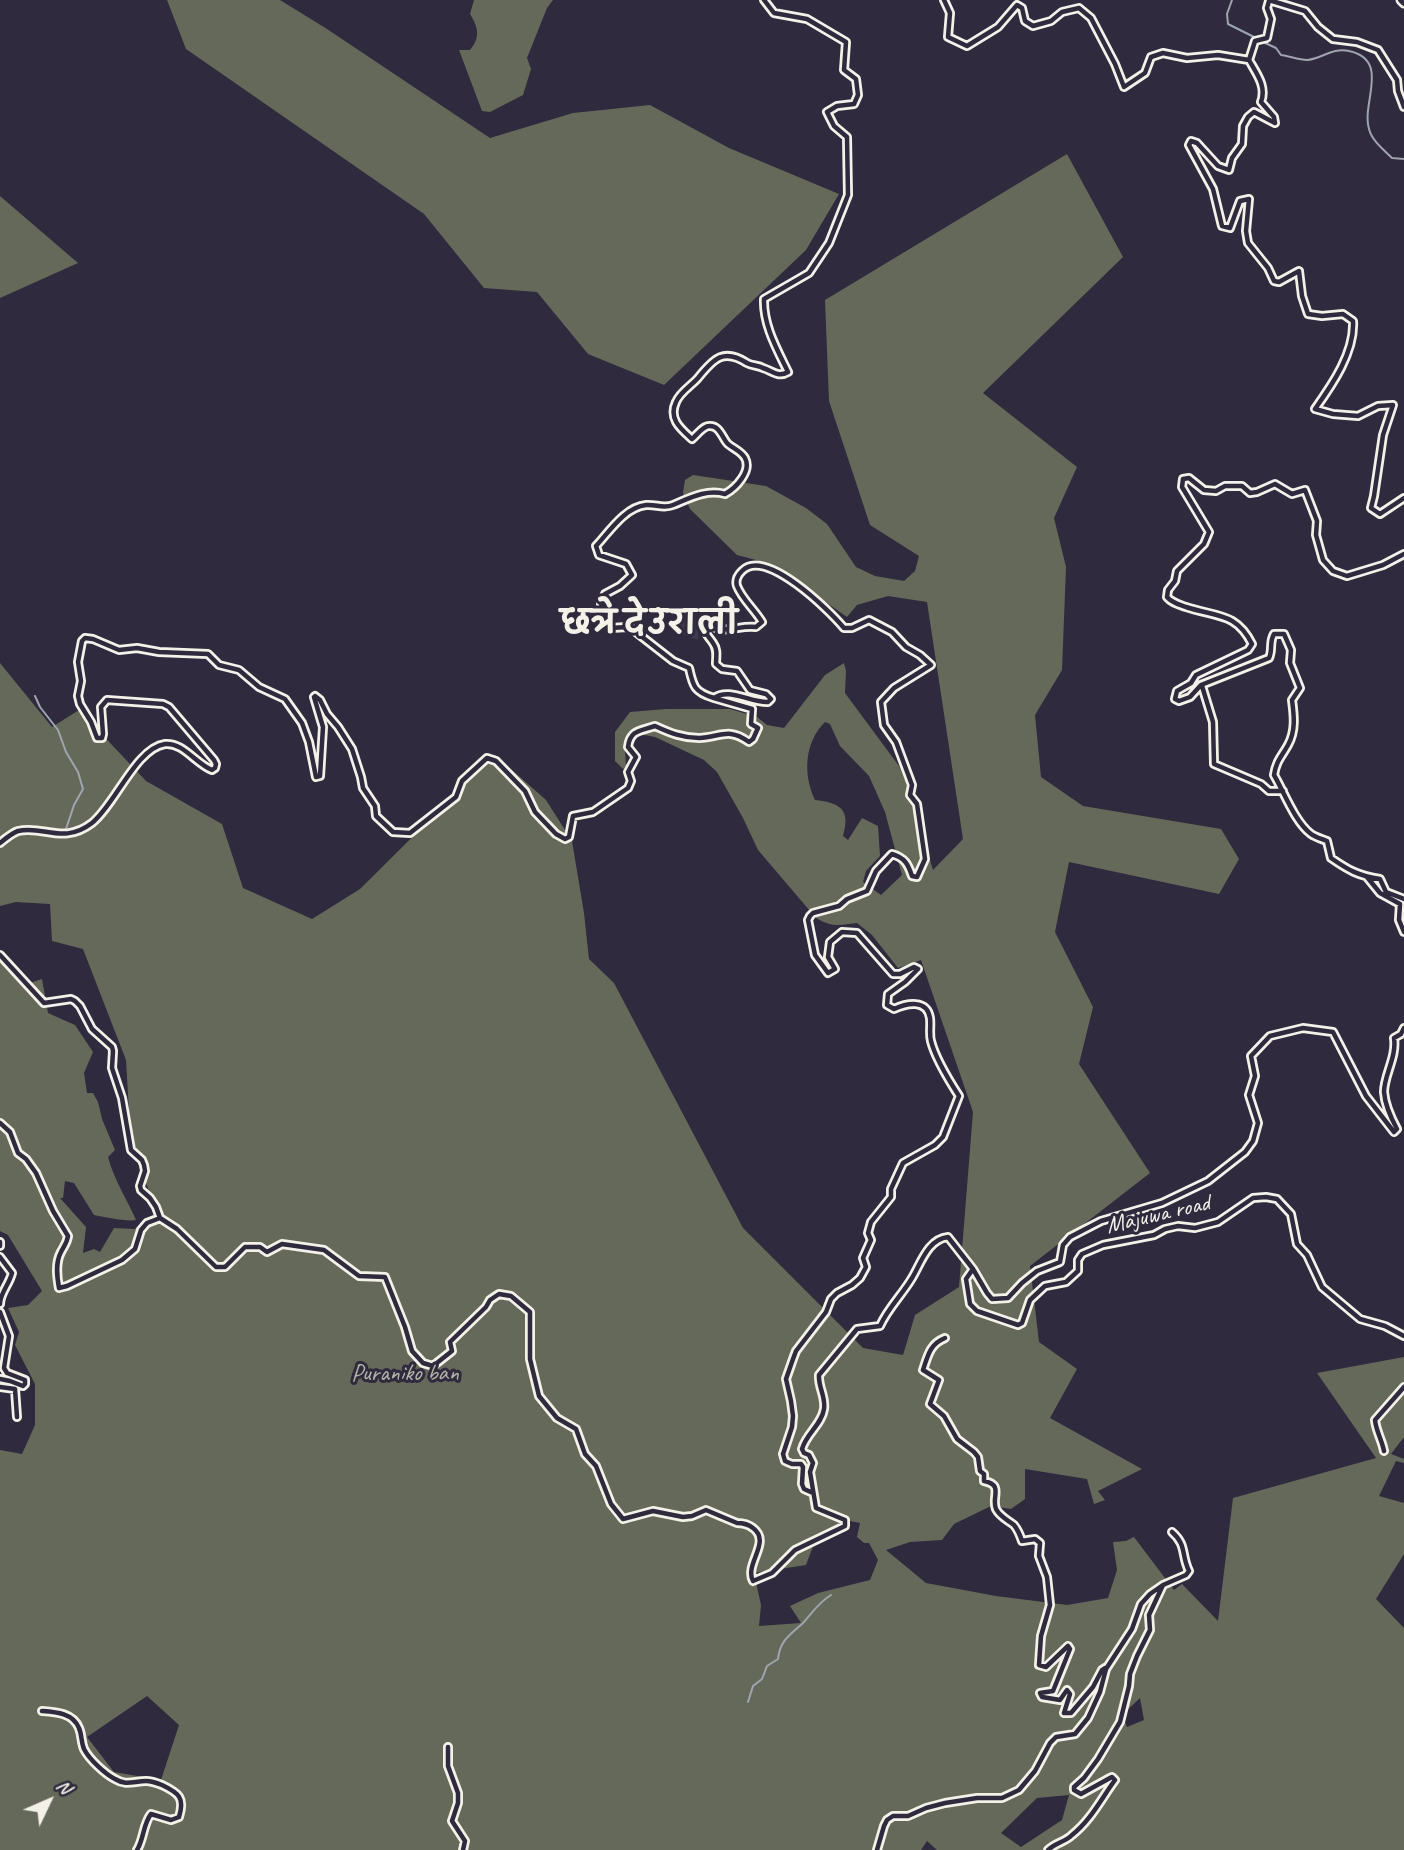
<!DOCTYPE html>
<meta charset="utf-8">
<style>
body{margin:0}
#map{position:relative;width:1404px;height:1850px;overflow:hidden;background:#2f2a3d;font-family:Caveat,sans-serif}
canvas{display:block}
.north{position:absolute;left:14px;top:1766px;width:70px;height:70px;-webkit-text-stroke:5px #2f2a3d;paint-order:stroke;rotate:46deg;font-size:19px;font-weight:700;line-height:28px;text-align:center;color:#f4f1e8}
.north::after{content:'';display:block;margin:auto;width:24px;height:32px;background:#f4f1e8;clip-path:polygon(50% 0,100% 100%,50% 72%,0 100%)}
</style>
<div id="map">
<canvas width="1404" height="1850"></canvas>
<div class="north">N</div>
</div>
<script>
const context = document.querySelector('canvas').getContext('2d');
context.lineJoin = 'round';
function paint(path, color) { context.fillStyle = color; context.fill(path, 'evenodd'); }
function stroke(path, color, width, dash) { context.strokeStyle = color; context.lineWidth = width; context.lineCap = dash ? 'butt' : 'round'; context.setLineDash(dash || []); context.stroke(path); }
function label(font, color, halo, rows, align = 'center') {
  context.font = font + ' Caveat,"Playpen Sans Deva",sans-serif'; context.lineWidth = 6; context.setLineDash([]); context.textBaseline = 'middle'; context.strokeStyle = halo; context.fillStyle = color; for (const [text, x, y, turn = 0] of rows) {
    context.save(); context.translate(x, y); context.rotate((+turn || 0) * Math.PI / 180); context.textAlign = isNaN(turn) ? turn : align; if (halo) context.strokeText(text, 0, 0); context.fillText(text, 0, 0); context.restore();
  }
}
const built = new Path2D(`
 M681 617 700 619 698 640 684 635 672 625Z`);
const green = new Path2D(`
 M167 0H280L327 29 490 138 573 113 650 105 729 148 839 194 806 250 664 385 588 354 537 292 484 288 424 214 186 49Z
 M474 0H553L547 8 527 58 531 69 523 95 490 112 482 111 459 50H470C481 37 478 27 470 14Z
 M1067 154 1123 257 983 393 1077 467 1054 518 1066 567 1062 670 1035 715 1041 777 1083 806 1221 829 1239 859 1219 894 1069 862 1055 932 1093 1007 1079 1064 1150 1173 1030 1266 1039 1342 1077 1369 1050 1418 1142 1469 1098 1491 1105 1500 1094 1504 1087 1479 1025 1469V1499L1011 1509 991 1506 954 1524 942 1540 910 1542 886 1550 926 1583 996 1596 1067 1605 1108 1598 1117 1570 1113 1542 1126 1541 1134 1537 1174 1590 1182 1584 1218 1621 1233 1498 1376 1458 1317 1373 1404 1357V1437L1391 1454 1404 1459V1463L1396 1461 1379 1496 1404 1503V1554L1376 1599 1404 1628V1850H937L927 1841 921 1850H0V1450L22 1454 35 1425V1384L15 1345 19 1332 8 1308 28 1305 42 1291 8 1235 0 1231V955L27 984 42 979 48 1013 75 1025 93 1052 84 1073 87 1093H93L98 1102 102 1119 115 1150 108 1157C114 1180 127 1199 136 1220 128 1222 104 1217 94 1215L74 1183 65 1181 63 1198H60L86 1227 83 1253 94 1249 100 1252 114 1228 134 1229 160 1218 131 1146 126 1060 83 949 52 941 50 904 16 902 0 906V663L52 727 79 710 146 781 222 824 243 888 312 919 360 889 495 755 546 800 572 841 584 913 589 959 614 983 743 1228 863 1348 903 1355 915 1315 959 1287 973 1112 921 960 898 968 872 935 857 923C839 925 833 928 816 918L758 850 743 818 717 772 704 760 655 737 628 732 625 751 626 766 623 769 615 761V732L630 712 666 709H730L757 717 767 725 784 728 825 675 844 663 846 671 845 693 899 766 906 782 933 870 963 839 927 602 888 596 857 605 847 617 771 564 737 555 690 509 683 493 685 480 693 475 766 486 806 508 827 524 856 567 875 576 904 581 915 571 919 556 870 525 829 401 825 300ZM825 722 830 724 840 746 869 776 885 812 902 875 881 895 863 882 866 871 880 856 878 826 862 818 848 840 843 836C851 809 840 803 815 800 803 775 804 743 825 722ZM845 1520 860 1523 857 1537 864 1543H869L878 1560 870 1580 818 1593 790 1606 801 1623 759 1626 761 1605 754 1573 806 1565 815 1541ZM147 1696 179 1725 161 1780 114 1772 87 1737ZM1140 1698 1144 1720 1127 1727 1122 1715ZM1069 1795 1062 1820 1021 1847 1001 1833 1037 1798Z
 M0 196 78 263 0 298Z`);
const stream = new Path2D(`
 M1232 0 1227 14 1228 24 1258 39
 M1263 42 1276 48 1281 55C1289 56 1299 60 1307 60 1321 59 1333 47 1349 51 1391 60 1361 103 1369 129 1372 141 1384 150 1392 158L1404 159
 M35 696 40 707 58 730 66 752 78 772 83 789 74 805 65 832
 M748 1702 753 1686 762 1679 767 1666 778 1659C780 1640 790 1635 803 1623 813 1612 818 1603 831 1595`);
const street = new Path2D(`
 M764 0 774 13 807 19 846 42 844 70 856 79 858 95 854 104 837 106 827 112 834 126 847 137 848 195 829 243 809 273 764 299C763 325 777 349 788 372 778 378 773 371 763 368 758 365 752 366 747 363 724 348 714 358 698 378 691 386 680 392 676 402 668 419 681 429 692 439 697 435 703 426 709 426 720 425 722 438 728 444 734 449 741 451 745 458 752 471 736 488 725 494 706 489 690 498 673 505 663 509 656 504 646 505 625 507 609 532 596 546L599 555 626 564 632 575 620 586 605 594 601 604 611 628 627 627 632 629 673 661 689 668C693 686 694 692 714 698 729 687 751 703 768 702L771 699 766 694 750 690 737 671 722 669 716 664C716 656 718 650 713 643 709 637 706 635 704 629L710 626C728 634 738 625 756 627L762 622C755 610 742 599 737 586 735 580 738 575 742 571 765 547 829 610 844 628H852L869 620 892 632 906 647 920 655 931 665 894 688 881 702 884 725 896 742 912 785 910 795 917 804 925 859 917 877 912 876C908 864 905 858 892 854L876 871 867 891 847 899 839 906 813 913 810 916 808 920 815 955 828 973 835 969 828 957 830 942 842 932 857 933 893 974H900L914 967 918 969 905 982 888 994 887 1005 894 1009C907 1003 927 999 930 1018 931 1026 929 1034 931 1041 935 1057 950 1082 959 1096L943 1137 935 1145 903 1163 891 1189V1197L871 1222 868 1233 871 1240 863 1258 866 1267 860 1278 852 1285 837 1293 831 1299 826 1312 796 1351 793 1359 786 1379 791 1401 793 1416 792 1427 783 1454 785 1461 792 1464H801L803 1467 802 1484 804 1489 813 1493
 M944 0 950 13 948 37 967 46 998 27 1017 5 1022 8 1025 21 1033 26 1051 21 1062 12 1079 8 1091 18 1115 64 1124 87 1145 73 1151 57 1163 53 1187 58 1218 55 1249 60 1255 41 1267 38 1271 19 1267 8 1269 1
 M1269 0 1305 11 1318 27 1333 39 1357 42 1378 50 1397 80 1398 91 1404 107
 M1249 60C1256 73 1267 86 1261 102L1274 117 1275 123 1254 112 1248 117 1243 126 1242 144 1232 158 1229 170 1218 166 1197 143 1191 141 1189 145 1213 189 1222 226 1230 228 1240 201 1249 199 1246 231 1248 243 1268 268 1274 281 1279 282 1299 271 1302 296 1308 314 1322 316 1343 314 1353 321C1355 352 1332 385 1315 409L1333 414 1358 416 1378 406 1393 405 1383 435 1374 496 1371 508 1380 514 1404 498
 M1404 554 1383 565 1347 576 1333 571 1323 560 1316 535 1317 521 1305 490 1292 494 1275 484 1257 492 1250 493 1242 486H1225L1216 491 1204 490 1189 478 1183 479 1182 487 1209 532 1204 544 1177 571 1175 581 1168 590 1167 597C1172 603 1178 604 1186 607 1216 617 1236 612 1252 644L1248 650 1196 675 1191 683 1177 691 1175 699 1179 701 1190 697 1201 685 1269 658C1273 650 1269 642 1274 634H1284L1291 650 1290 663 1300 688 1292 700C1294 715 1296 731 1288 745 1282 756 1276 761 1274 775 1284 792 1295 822 1311 834 1315 837 1322 839 1327 841L1331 858C1348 870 1359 876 1380 879L1386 892 1404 899
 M1202 686 1213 722 1214 764 1261 784 1269 791H1283
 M0 843C5 839 12 833 18 831 44 825 63 845 92 823 115 805 136 748 165 744 183 742 196 764 212 770L215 768 216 764 214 760 169 707 163 704 107 700 101 707 103 734 102 738H97L91 722 80 704 78 696 81 681 78 662 82 641 85 638 93 639 119 650 137 648 159 652 208 654 219 665 239 670 259 687 285 699 302 723 309 742 316 777 320 776 323 727 314 697 315 696 320 700 327 714 338 727 352 749 361 777 363 788 375 806 376 816 393 832 410 833 456 797 462 781 487 758 496 761 525 791 535 812 556 834 565 839 569 837 573 816 593 812 628 788 631 781 628 772 636 757 628 747C630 730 640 731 655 726 670 733 683 738 699 738 721 737 728 727 749 742L753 739 758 728 751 724 752 709 714 698
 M1367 877 1380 893 1400 904 1399 920 1404 932
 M0 955 44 1003 71 999 75 1001 80 1006 92 1029 112 1047 113 1051 112 1068 122 1098 131 1150 142 1160 144 1165 145 1171 140 1186 141 1190 150 1198 156 1207 160 1218
 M0 1123 10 1132 18 1153 26 1159 36 1173 53 1211 68 1236C67 1243 64 1246 61 1252 55 1263 57 1277 59 1288L67 1286 122 1260 135 1249 141 1230 147 1223 160 1218
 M160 1218 177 1229 216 1267H225L245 1247H260L267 1252 282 1244 324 1250 359 1276 385 1277 405 1327 412 1351 423 1363 433 1366 452 1351 450 1342 486 1307 490 1300 499 1294 511 1296 530 1312V1359L539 1396 557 1418 576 1429 585 1454 596 1466 611 1504 623 1519 653 1511 683 1517 692 1516 706 1510 737 1523C744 1523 748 1524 753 1528 772 1542 744 1564 753 1581L772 1573 795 1550 845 1526V1520L816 1508 810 1472 813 1463 809 1455 804 1453 802 1449C806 1434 822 1424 824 1409 826 1397 818 1387 819 1375L857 1329 880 1326C888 1308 902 1295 912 1278 921 1263 928 1239 948 1237L973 1269 987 1293 992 1299 1008 1298 1022 1283 1037 1271 1060 1262 1063 1245 1070 1237 1101 1221 1162 1203 1208 1181 1245 1152 1253 1141 1258 1123 1249 1095 1255 1076 1251 1056 1270 1036 1303 1028 1333 1032 1366 1096 1394 1132 1397 1129C1391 1118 1385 1105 1384 1092 1384 1075 1397 1057 1394 1038L1401 1034 1404 1028
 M0 1242V1246
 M0 1257 12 1273C9 1285 0 1293 0 1304
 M973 1269 966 1279 970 1304 977 1311 1018 1325 1022 1323 1030 1300 1045 1286 1066 1282 1078 1271V1260L1082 1254 1103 1245 1154 1235 1165 1229 1178 1226 1195 1228 1218 1222 1253 1198 1266 1197 1277 1199 1291 1214 1297 1244 1307 1255 1322 1287 1360 1319 1385 1326 1404 1336
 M0 1312 9 1336 4 1368 7 1373 25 1380V1384L23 1386 10 1381 0 1379
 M945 1338C930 1344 928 1355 923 1370L939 1380 930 1404 944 1416 957 1439 974 1452 978 1457 980 1471 984 1474V1481C1004 1485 991 1497 996 1509 1000 1517 1008 1520 1014 1525 1018 1530 1020 1535 1022 1541L1035 1539 1040 1543 1039 1556 1047 1577 1050 1605 1041 1636 1039 1665 1046 1667 1068 1646 1070 1649 1053 1691 1040 1693 1042 1697 1060 1700 1067 1690 1070 1694 1064 1713H1071L1093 1687 1102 1670 1105 1668 1106 1669
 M0 1387 15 1389 17 1417
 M1384 1451C1382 1440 1376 1431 1375 1420L1404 1387
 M42 1711C56 1712 73 1713 79 1728 82 1735 81 1742 84 1749 89 1759 105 1774 115 1779 126 1786 134 1781 146 1781 152 1781 157 1783 162 1785 179 1793 185 1798 179 1817L171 1820 151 1814C143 1824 144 1839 137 1850
 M448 1747V1766L458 1793V1803L452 1821 465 1841 463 1850
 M877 1850 884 1826 887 1820 893 1816H908L926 1808 945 1803 977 1798H1002L1019 1790 1035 1771 1050 1743 1056 1737 1075 1734 1088 1718 1100 1692 1106 1669 1132 1629 1141 1604 1150 1594 1163 1585 1186 1575 1189 1571C1181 1555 1187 1545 1172 1532
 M1048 1850C1055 1843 1065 1842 1072 1835 1091 1820 1101 1799 1115 1780L1112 1777 1110 1778 1081 1794 1074 1790V1787L1084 1778 1098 1759 1120 1722 1129 1686 1130 1674 1137 1656 1150 1630 1149 1615 1163 1585`);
const secondary = new Path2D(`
 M1401 0 1404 3`);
const streetNames = [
 ["Majuwa road",1158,1215,-13]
];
const parkNames = [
 ["Puraniko ban",405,1374]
];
const districtNames = [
 ["छत्रे देउराली",649,625]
];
paint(built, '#3e3b50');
paint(green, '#65695a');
stroke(stream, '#9ea5af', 2);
stroke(street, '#f4f1e8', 10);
stroke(secondary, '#f4f1e8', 11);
stroke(street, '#2f2a3d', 4.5);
stroke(secondary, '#2f2a3d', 6);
label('24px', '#f4f1e8', '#2f2a3d', streetNames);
label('24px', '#b4b4a8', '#2f2a3d', parkNames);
label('bold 32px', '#f4f1e8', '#2f2a3d', districtNames);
</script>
